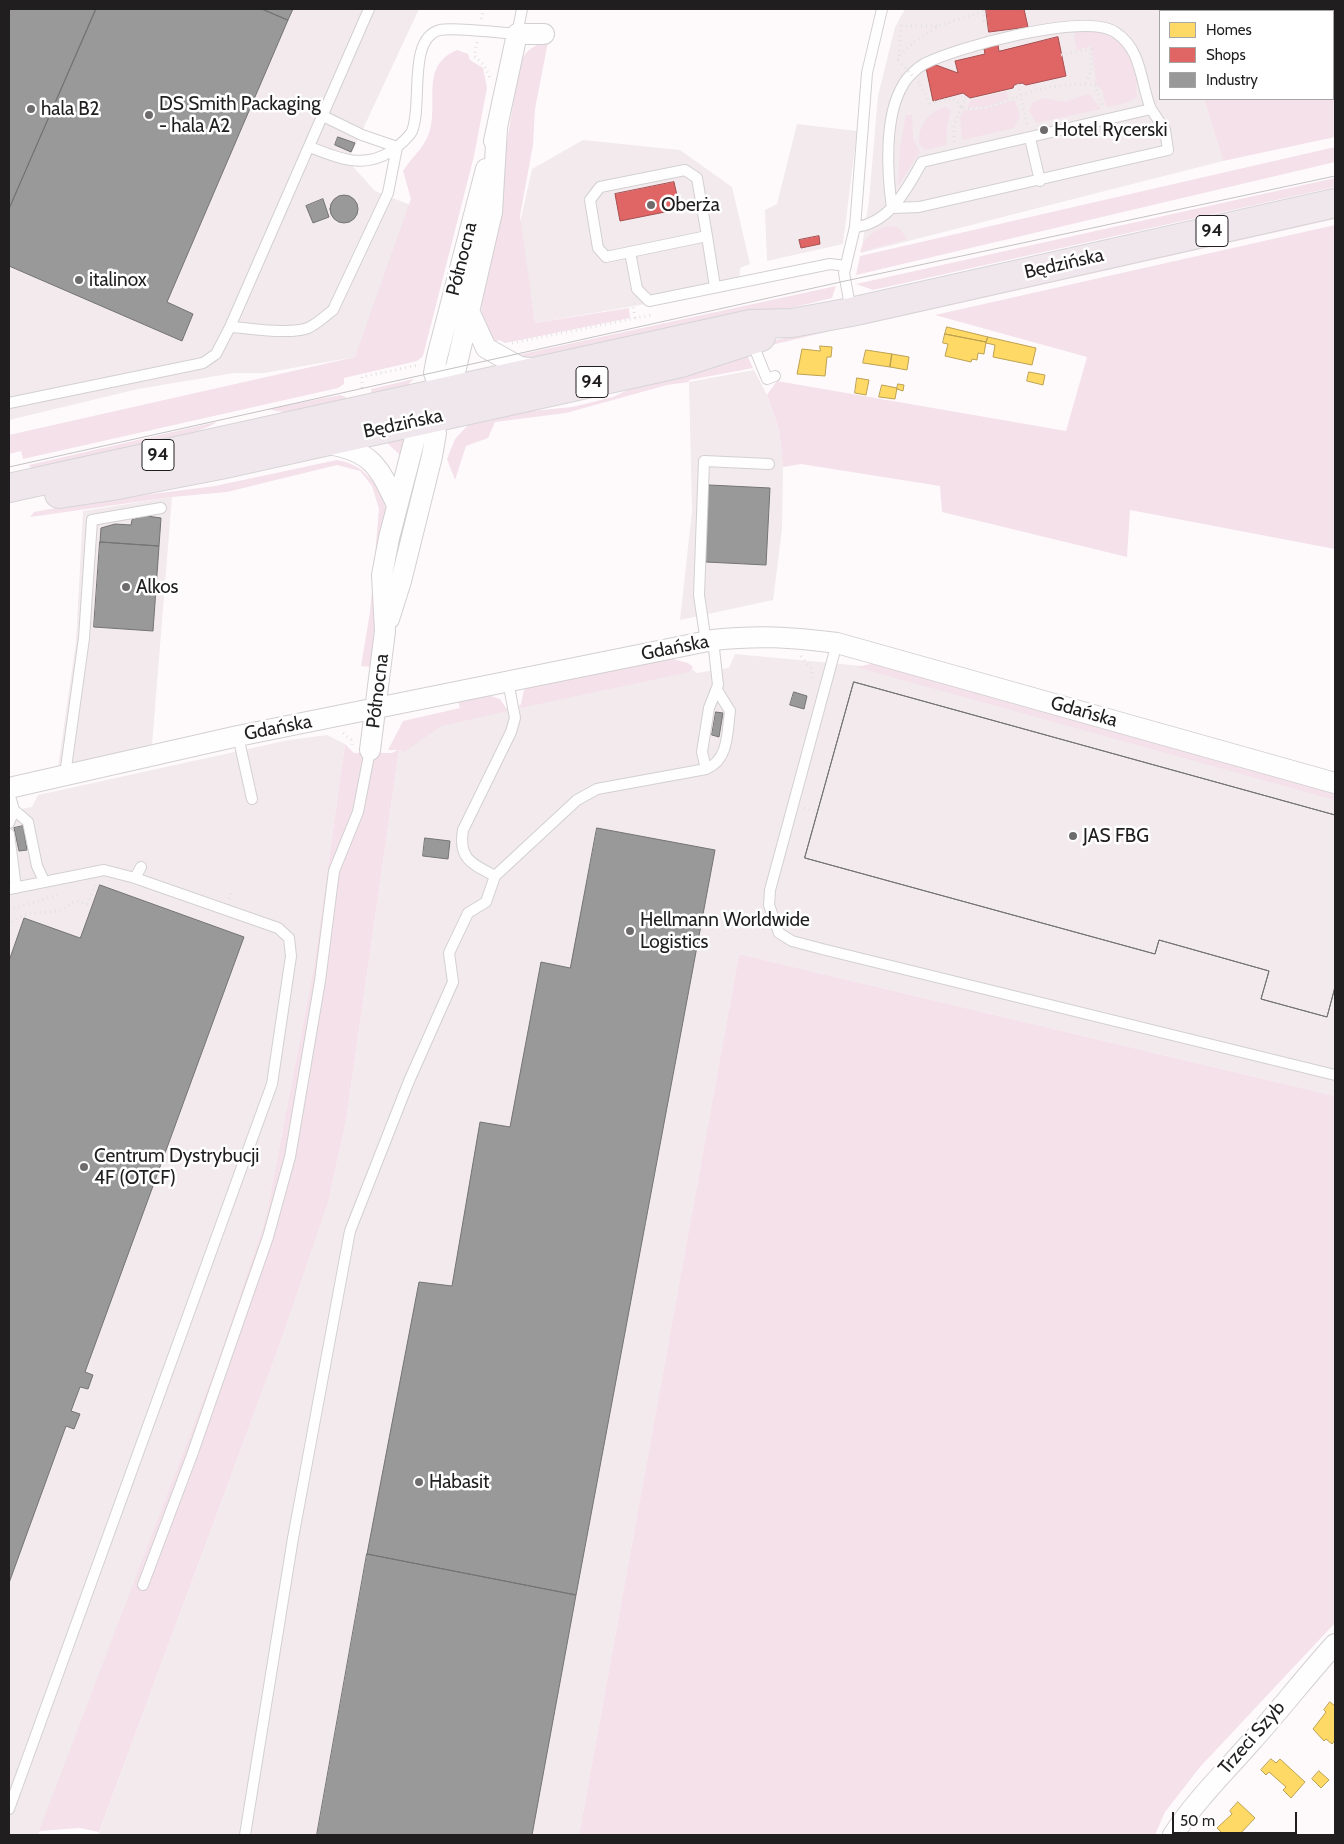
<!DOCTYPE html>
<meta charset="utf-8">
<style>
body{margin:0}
#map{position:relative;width:1344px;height:1844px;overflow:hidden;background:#fefafc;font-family:Cabin,sans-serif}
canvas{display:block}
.frame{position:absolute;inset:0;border:10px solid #201e1f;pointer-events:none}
.legend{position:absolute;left:1159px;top:10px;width:175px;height:90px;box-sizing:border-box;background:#fff;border:1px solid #a6a5a5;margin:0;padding:6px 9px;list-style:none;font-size:15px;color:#201e1f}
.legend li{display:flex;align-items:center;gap:10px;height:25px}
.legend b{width:25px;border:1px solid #a6a5a5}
.scale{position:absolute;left:1172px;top:1812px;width:125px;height:22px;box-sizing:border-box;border:2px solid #201e1f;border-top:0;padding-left:6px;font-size:15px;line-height:18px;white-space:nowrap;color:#201e1f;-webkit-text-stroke:4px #fff;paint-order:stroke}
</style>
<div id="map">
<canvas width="1344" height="1844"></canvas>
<div class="frame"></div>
<ul class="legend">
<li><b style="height:14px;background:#ffd966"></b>Homes</li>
<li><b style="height:14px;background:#e06666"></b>Shops</li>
<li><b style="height:14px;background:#999"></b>Industry</li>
</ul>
<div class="scale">50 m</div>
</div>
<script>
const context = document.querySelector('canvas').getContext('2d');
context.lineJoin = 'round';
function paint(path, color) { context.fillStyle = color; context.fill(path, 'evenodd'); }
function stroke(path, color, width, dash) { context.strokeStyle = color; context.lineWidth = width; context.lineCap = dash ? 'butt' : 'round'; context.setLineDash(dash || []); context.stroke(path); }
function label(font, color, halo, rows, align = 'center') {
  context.font = font + ' Cabin,sans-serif'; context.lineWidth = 5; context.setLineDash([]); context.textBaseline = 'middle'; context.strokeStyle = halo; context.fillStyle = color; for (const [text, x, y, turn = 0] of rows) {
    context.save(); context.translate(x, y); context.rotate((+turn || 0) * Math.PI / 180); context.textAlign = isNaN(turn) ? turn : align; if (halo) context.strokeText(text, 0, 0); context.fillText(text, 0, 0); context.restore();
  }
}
const built = new Path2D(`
 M9 9H419L348 161 375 191 413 206 355 357 264 373H234L138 389 9 420Z
 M905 9H1178V11H1160V99H1204L1223 161 861 253 869 200 878 96 895 27Z
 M797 124 857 131 843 244 767 261 765 210 777 204Z
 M583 140 680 150 732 187 750 264 740 268 739 288 535 323 520 223 532 169Z
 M754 370 767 395 779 429 783 467 782 529 773 600 680 620 692 511 689 382Z
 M172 497 152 745 58 767 76 642 83 511Z
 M735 654 862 666 1335 794V1096L739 954 579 1835H98L282 1338 328 1203 346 1121 399 750 436 724 688 666 697 673 729 668Z
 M327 735 345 744 314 966 266 1217 216 1366 38 1835H9V811L32 807 38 795 289 740Z`);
const green = new Path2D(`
 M1178 9H1335V137L1223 161 1204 99H1333V11H1178Z
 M1083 27 1115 37 1133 59 1139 82 1136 84 1137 97 1126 103 1106 107 1102 90 1094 82 1096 80 1091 46 1077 50 1074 37 1076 31Z
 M548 42 535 109 533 145 520 216 535 323 629 308 630 318 505 343 499 340 492 344 481 317 482 294 515 92C520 66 518 48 548 42Z
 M457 50 468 54 470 60 483 68 487 88 474 156 423 356 417 361 344 378V384L338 388 23 459 21 451 9 454V435L355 357 411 199 403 171C410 160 420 151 426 140 443 110 416 67 457 50Z
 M1007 91 1008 99C994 105 982 108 967 107L971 100Z
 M1089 94 1101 109 1036 123 1029 111 1032 103 1043 98 1064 102Z
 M1011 101H1015L1020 116 1014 128 962 140 960 117 964 110C981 112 995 106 1011 101Z
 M945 107 951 110 947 126 946 145 925 150 919 144C918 126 928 112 945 107Z
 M906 115H912L913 139 920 152 898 186 900 148Z
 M1335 147V162L856 275 860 256Z
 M1335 178V187L873 290 856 284Z
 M1335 216V219L863 325 862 321Z
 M1335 225V549L1130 510 1127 557 942 512 940 486 801 464 783 467 779 429 767 395 777 381 1066 431 1087 357 935 315Z
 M894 226 899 228 907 239 860 252C865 236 876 227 894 226Z
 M836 286 832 298 774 312 532 358 513 356Z
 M839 326V329L767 346 766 342Z
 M747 355 753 368 689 380V382L667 385 566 413 495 422 488 438 466 446 455 480 447 459 455 439 468 425 511 413 572 407 613 397 634 387Z
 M414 379 402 390 373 400 371 389Z
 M340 395 346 397V401C322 407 293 417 268 409Z
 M216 422C207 435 57 463 31 468L29 465Z
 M405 436 401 456 382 438Z
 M337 460C354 463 363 469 374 483L378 481 387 514 376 594 372 667 361 666 370 612 379 509 372 486 360 471 337 465 227 492 172 497 30 517 34 512 82 503 215 486Z
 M669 658 688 663 693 667 689 672 520 708 524 690 532 684Z
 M876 663 1335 792V800L856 667Z
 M488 695 500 699 508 711 441 726 404 752 399 750 346 1121 328 1203 282 1338 99 1832 80 1828 39 1831 216 1366 266 1217 314 966 345 744 354 753H392L397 750H388L403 721 460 708 458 701Z
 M739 954 1335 1096V1623L1200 1767 1165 1812 1155 1835H579Z`);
const homes = new Path2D(`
 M947 327 988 337 986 342 945 334Z
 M945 334 986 342 984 354 978 353 977 360 972 359 971 362 945 356 948 344 943 343Z
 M988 337 1036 348 1032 365 993 357 995 345 986 343Z
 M820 346 832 347 831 357H827L825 376 797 374 802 349 820 351Z
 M866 350 892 354 890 367 863 363Z
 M892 354 909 357 907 370 890 367Z
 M1029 372 1045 375 1043 385 1027 381Z
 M857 378 869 380 866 395 855 393Z
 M898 384 904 385 903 391 897 389Z
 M882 385 897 388 895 399 879 397Z
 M1330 1702 1335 1706V1740L1332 1744 1326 1739 1324 1741 1313 1729 1326 1712 1324 1710Z
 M1271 1759 1276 1763 1280 1759 1305 1782 1291 1798 1283 1790 1286 1787 1269 1772 1266 1775 1261 1770Z
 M1319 1771 1329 1780 1321 1788 1312 1779Z
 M1238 1802 1255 1818 1239 1835H1224L1217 1828 1232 1814 1230 1811Z`);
const shops = new Path2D(`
 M986 9H1024L1028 27 989 32Z
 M1058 37 1066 76 1026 85 1022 83 1014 85 1013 88 970 98 963 93 933 101 926 68 936 65 958 73 955 61 985 54 984 49 998 45 999 51Z
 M674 182 680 209 620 221 615 194Z
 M819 236 820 244 801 248 799 240Z`);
const industry = new Path2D(`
 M9 9H96L9 209Z
 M96 9H262L288 20 167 302 193 314 182 341 9 266V209Z
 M262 9H293L288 20Z
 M338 137 355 143 351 152 335 145Z
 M330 209a14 14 0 1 1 28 0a14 14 0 1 1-28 0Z
 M323 199 329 217 313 223 306 206Z
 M709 485 770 488 766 565 706 562Z
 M147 516 161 518 159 546 100 542 101 528 115 524 131 525 132 520Z
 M100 542 159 546 153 631 94 627Z
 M854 682 1335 815V987L1327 1017 1261 999 1269 971 1159 940 1155 954 805 858Z
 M854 682 1335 815V987L1327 1017 1261 999 1269 971 1159 940 1155 954 805 858Z
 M794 692 807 696 804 709 790 705Z
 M716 712 723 713 719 737 712 735Z
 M23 826 27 850 19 851 14 828Z
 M597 828 715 850 576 1595 367 1554 419 1282 452 1286 480 1122 510 1127 541 962 570 968Z
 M425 838 450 841 448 859 423 856Z
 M100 885 244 937 85 1372 93 1375 88 1389 80 1387 71 1411 80 1414 74 1429 66 1426 9 1583V961L24 918 80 938Z
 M367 1554 576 1595 532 1835H317Z`);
const path = new Path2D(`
 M481 19 484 9
 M477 42 474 56 484 65 490 78
 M1061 55 1091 49V71L1085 84
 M899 56 901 26H938
 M898 60 899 56 915 41 938 26 983 11 984 21H987
 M1018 84 1027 124
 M920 85 930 103 952 98 961 106 967 96
 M954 142V127L961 106C979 117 1016 96 1036 90 1054 86 1077 83 1095 85L1103 107
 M635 318 633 306 635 303
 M512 343 651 315
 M362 388V377L418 365
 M801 656 811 668 813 678
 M343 733 351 740 352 745
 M804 808 818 812
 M229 899 232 890
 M9 910 61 894
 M9 926C20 908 45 916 63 909 68 907 70 903 76 901L87 904 96 884`);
const service = new Path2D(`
 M323 116 362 135 397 147
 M1030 138 1040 181
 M310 147C337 158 363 169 390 152 397 147 408 139 412 131 423 105 407 38 440 30 454 27 500 33 517 34L522 9
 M855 227C889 224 907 189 922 162L1151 109 1165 130 1168 150 919 207 892 208C887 173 884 116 903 85 907 77 917 68 924 64 957 47 1085 12 1115 32 1143 50 1140 83 1151 109
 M707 236 697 178 685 170 600 187 590 200 598 248 606 257 630 252 637 289 649 301 830 264 846 266
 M630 252 707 236 715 287
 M851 311 844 273 855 227 867 73 882 9
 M230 327 369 9
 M752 342 767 379 775 376
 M9 403 203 363 216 354 230 327C251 328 289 335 308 328 317 324 325 316 333 310L388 193 397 147
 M706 642 699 595 704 461 769 464
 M837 643 770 890 769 905 779 933 792 941 822 949 1335 1075
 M238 736 252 799
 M706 769 702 752 709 708 718 685 713 640
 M65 775 84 638 92 520 161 508
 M9 793 14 810 28 822 37 866 44 881
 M9 823 14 810
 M9 834 16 888
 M495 876C472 864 458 859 463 830L511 732 515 718 508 681
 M135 878 141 867
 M9 889 104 870 135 878 278 928 289 938 291 956 272 1084 9 1809
 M143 1585 192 1455 268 1237 290 1157 320 981 334 871 358 812 370 750
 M245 1835 293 1538 350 1231 409 1081 453 982 449 953 468 913 486 902 495 876 577 800 597 789 706 769C729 760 727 732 730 711L717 690`);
const minor = new Path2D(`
 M494 141 517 34H544
 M469 311 486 348 520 367 539 369
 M441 391 434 373 437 357 486 169
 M328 444C372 451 379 467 397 505
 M389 619 401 581 432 456 436 433 431 419
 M370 750 385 631 382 575 389 538 416 434 431 419 441 391 456 368 492 212 497 128
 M9 788 238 736 713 640C759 635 791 637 837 643L1335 783
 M1173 1835C1195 1801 1224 1773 1251 1742 1280 1710 1306 1676 1335 1644`);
const primary = new Path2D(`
 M9 488 751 324 792 323 851 312 1335 203
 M59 494 112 486 220 465 681 363 761 337`);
const tram = new Path2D(`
 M9 467 845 281 1335 176`);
const pathBridge = new Path2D(`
 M898 60 919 83`);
const markers = [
 [31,109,5,"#6e6b6c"],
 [149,115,5,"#6e6b6c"],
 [1044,130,5,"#6e6b6c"],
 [651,205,5,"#6e6b6c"],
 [79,280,5,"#6e6b6c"],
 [126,587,5,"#6e6b6c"],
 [1073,836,5,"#6e6b6c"],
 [630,931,5,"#6e6b6c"],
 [84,1167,5,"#6e6b6c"],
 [419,1482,5,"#6e6b6c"]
];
const shields = [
 [1212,231,32],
 [592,382,32],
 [158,455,32]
];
const shieldNames = [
 ["94",1212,231],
 ["94",592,382],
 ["94",158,455]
];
const poiNames = [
 ["DS Smith Packaging",159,104],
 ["- hala A2",159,126],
 ["hala B2",41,109],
 ["Hotel Rycerski",1054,130],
 ["Oberża",661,205],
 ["italinox",89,280],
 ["Alkos",136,587],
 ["JAS FBG",1083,836],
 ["Hellmann Worldwide",640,920],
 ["Logistics",640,942],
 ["Centrum Dystrybucji",94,1156],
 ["4F (OTCF)",94,1178],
 ["Habasit",429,1482]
];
const streetNames = [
 ["Północna",462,259,-76],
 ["Będzińska",1064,264,-13],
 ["Będzińska",403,424,-12],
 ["Gdańska",675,648,-11],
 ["Północna",378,691,-83],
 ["Gdańska",1084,712,16],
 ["Gdańska",278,728,-11],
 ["Trzeci Szyb",1252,1738,-49]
];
paint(built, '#f2eaed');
paint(green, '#f4e1ea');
paint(homes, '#ffd966');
stroke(homes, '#bca151', 1);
paint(shops, '#e06666');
stroke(shops, '#a65051', 1);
paint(industry, '#999');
stroke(industry, '#757474', 1);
stroke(service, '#d3d0d1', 12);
stroke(minor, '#d3d0d1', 22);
stroke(primary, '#d7d5d6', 30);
stroke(path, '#e3e2e2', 3, [1, 4]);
stroke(service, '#fffeff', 10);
stroke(minor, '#fffeff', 20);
stroke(primary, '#f0e7ed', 28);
stroke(tram, '#c3c2c3', 1);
stroke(pathBridge, '#e3e2e2', 3, [1, 4]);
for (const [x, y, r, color] of markers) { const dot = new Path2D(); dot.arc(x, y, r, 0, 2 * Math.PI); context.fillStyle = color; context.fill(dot); stroke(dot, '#fff', 2); }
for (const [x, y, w] of shields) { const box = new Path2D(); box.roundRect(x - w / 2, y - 15.5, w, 31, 4); context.fillStyle = '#fff'; context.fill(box); stroke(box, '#201e1f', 1); }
label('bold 18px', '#201e1f', null, shieldNames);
label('19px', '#201e1f', '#fff', poiNames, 'left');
label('19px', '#201e1f', '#fff', streetNames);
</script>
